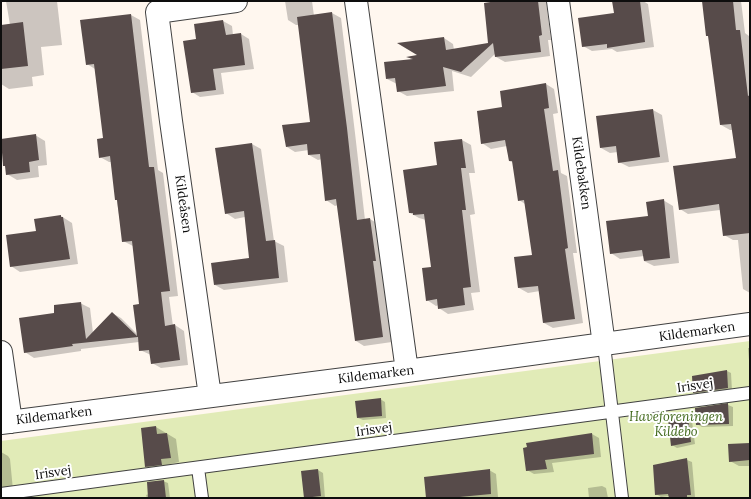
<!DOCTYPE html>
<meta charset="utf-8">
<style>
body{margin:0}
#map{position:relative;width:751px;height:499px;overflow:hidden;background:#fff7ef;font-family:Lora,serif}
canvas{display:block}
.frame{position:absolute;inset:0;border:2px solid #0e0e0e;pointer-events:none}
</style>
<div id="map">
<canvas width="751" height="499"></canvas>
<div class="frame"></div>
</div>
<script>
const context = document.querySelector('canvas').getContext('2d');
context.lineJoin = 'round';
function paint(path, color) { context.fillStyle = color; context.fill(path, 'evenodd'); }
function stroke(path, color, width, dash) { context.strokeStyle = color; context.lineWidth = width; context.lineCap = dash ? 'butt' : 'round'; context.setLineDash(dash || []); context.stroke(path); }
function label(font, color, halo, rows, align = 'center') {
  context.font = font + ' Lora,serif'; context.lineWidth = 4; context.setLineDash([]); context.textBaseline = 'middle'; context.strokeStyle = halo; context.fillStyle = color; for (const [text, x, y, turn = 0] of rows) {
    context.save(); context.translate(x, y); context.rotate((+turn || 0) * Math.PI / 180); context.textAlign = isNaN(turn) ? turn : align; if (halo) context.strokeText(text, 0, 0); context.fillText(text, 0, 0); context.restore();
  }
}
const green = new Path2D(`
 M750 341V498H1V441Z`);
const shadow = new Path2D(`
 M6 1H57L62 45 41 47 44 75 32 77 33 86 9 89 1 84V26L10 25Z
 M285 1H312L314 16 332 13 341 18 355 133 365 220 370 219 378 224 384 265 381 266 392 342 364 346 356 341 338 205 335 206 326 200 322 159 318 160 309 155V150L295 152 287 147 312 123 299 25H296L288 20Z
 M497 1H546L551 40H548L550 56 505 62 496 57 495 54 471 77 452 71 454 91 407 96 398 91 397 84 387 79 413 60 408 57 420 55 444 38 453 44 454 50 490 44Z
 M623 1H643L648 4 654 47 617 52 612 49 592 51 583 46 615 14Z
 M703 1H741L745 33 749 36 750 45V293L743 289 738 240H733L724 235 720 210 688 214 680 209 737 159 733 130H730L721 125 709 36Z
 M131 15 140 20 158 170 163 173 178 296 169 297 173 326 175 325 184 331 188 365 161 368 152 363 151 355 140 350 139 342 81 349V351L34 358 25 352 56 313 80 303 90 308 93 333 112 313 121 318 138 335 141 305 133 246 123 241 111 162H109L100 157 104 139 95 69 87 64Z
 M223 21 232 26 233 35 241 34 249 39 254 69 221 73 224 94 200 97 192 92 197 40 195 25Z
 M546 84 554 89 558 113 553 114 561 173 567 176 577 253H573L583 323 553 328 544 323 540 291 528 293 519 288 533 256 525 204 519 200 514 163 509 161 507 146 491 149 482 143 503 108Z
 M653 110 662 115 669 162 629 167 619 162 618 152 610 153 601 148 597 117Z
 M35 135 45 141 47 165 38 166 39 177 17 180 7 174 6 166 4 165 1 140Z
 M462 140 471 145 475 173H469L475 214 470 215 480 292 471 293 474 310 448 314 439 308V305L436 306 427 300 432 268 426 220 419 218 410 213 438 166Z
 M252 144 261 149 274 241 284 246 288 282 224 290 215 285 250 259 245 217 235 219 226 213Z
 M663 200 673 206 679 263 654 266 644 261V256L620 259 611 253 649 217Z
 M61 216 72 223 78 264 20 272 11 266 37 232Z
 M748 348H750V373Z
 M727 371 731 373 732 391 699 395 694 392Z
 M380 399 385 402 386 418 363 420 358 418Z
 M728 405 733 407V426L702 427 697 424 696 409Z
 M688 418 692 421 695 444 677 448 672 445Z
 M156 427 176 439 179 462 170 464V470L155 472 146 466 142 429Z
 M592 434 599 438 601 457 552 463 554 472 534 474 527 470 524 449Z
 M750 444V466H739L730 461Z
 M1 452 8 456 10 459 13 490 1 498Z
 M687 460 692 462 695 497 691 498H670L669 496 661 497 656 494 654 466Z
 M318 470 323 473 325 498H306L302 472Z
 M489 470 496 474 498 497 427 498Z
 M163 481 168 483 170 498H147L146 495 149 494Z
 M602 486 606 488 608 498H589L588 488Z`);
const building = new Path2D(`
 M497 1H538L542 35 539 36 541 52 495 57 493 43 461 72 443 67 446 86 397 92 395 78 386 79 384 62 413 59 406 57 417 55 397 43 444 37 446 50 488 43 484 3Z
 M612 1H640L645 42 607 48V44L582 47 578 18 614 13Z
 M702 1H733L736 30H740L748 96 750 95V233L723 236 719 204 679 210 673 166 736 158 731 124 720 125 708 36H706Z
 M332 12 347 128 357 220 370 218 376 261H373L383 337 355 341 336 199 325 201 320 154 308 155 307 144 286 147 282 125 310 122 297 17Z
 M131 14 149 167H154L170 291 161 292 165 326 175 324 180 360 151 364 149 350 139 351 138 337 72 344 73 346 24 353 19 318 54 313V305L81 302 86 339 112 312 137 336 133 305 139 304 132 241 122 242 117 200H115L110 156 99 158 97 139 103 138 94 64 86 65 80 20Z
 M223 20 226 35 241 33 245 65 213 69 216 90 191 93 183 41 196 39 194 24Z
 M23 22 28 66 1 69V25Z
 M546 83 549 108 544 109 553 171 558 170 568 248 565 249 575 319 543 323 538 286 518 288 514 257 532 255 524 200 518 201 512 161H509L505 140 481 144 477 111 502 107 500 91Z
 M653 109 660 157 618 163 616 146 600 148 596 116Z
 M36 134 39 160 29 162 30 172 6 175 5 166H3L1 139Z
 M462 139 466 168H461L466 210H462L471 287 463 288 465 305 438 309 437 299 426 301 422 268 431 267 424 214 413 215V213H409L403 170 437 165 434 142Z
 M252 143 266 241 275 240 279 278 214 285 211 263 249 258 244 211 225 214 215 148Z
 M664 199 670 258 644 261 642 250 610 254 606 221 648 216 646 202Z
 M61 215V217H63L70 259 10 267 6 235 36 231 34 219Z
 M727 370 728 388 693 393 692 376Z
 M381 398 382 416 357 418 355 401Z
 M728 403 729 424 696 425 695 408Z
 M688 417 691 442 671 446 668 419Z
 M156 426 157 434 167 433 171 458 161 459 162 465 145 467 141 428Z
 M592 433 594 454 545 460 547 469 526 471 523 448 527 447 526 443Z
 M750 443V460L729 462 728 444Z
 M687 458 691 495H687V498H669L668 494 655 495 653 465Z
 M318 469 321 496 304 498 301 471Z
 M490 469 491 494 449 498H426L424 477Z
 M164 480 166 498H148L147 482Z`);
const lane = new Path2D(`
 M604 345 622 498
 M198 468 202 498
 M1 494 750 393`);
const street = new Path2D(`
 M356 1 407 371
 M558 1 604 345
 M1 352 11 422
 M210 396 171 121 157 12 236 1
 M1 423 407 371 750 324`);
const streetNames = [
 ["Kildebakken",581,173,82],
 ["Kildeåsen",183,204,82],
 ["Kildemarken",697,332,-8],
 ["Kildemarken",376,375,-7],
 ["Irisvej",695,386,-8],
 ["Kildemarken",54,416,-7],
 ["Irisvej",374,430,-8],
 ["Irisvej",53,473,-8]
];
const parkNames = [
 ["Haveforeningen",676,417],
 ["Kildebo",676,432]
];
paint(green, '#e1ebb7');
paint(shadow, '#0003');
paint(building, '#574b4a');
stroke(lane, '#414141', 14);
stroke(street, '#414141', 24);
stroke(lane, '#fff', 12);
stroke(street, '#fff', 22);
label('13px', '#0e0e0e', '#fff', streetNames);
label('italic 13px', '#41691b', '#fff', parkNames);
</script>
